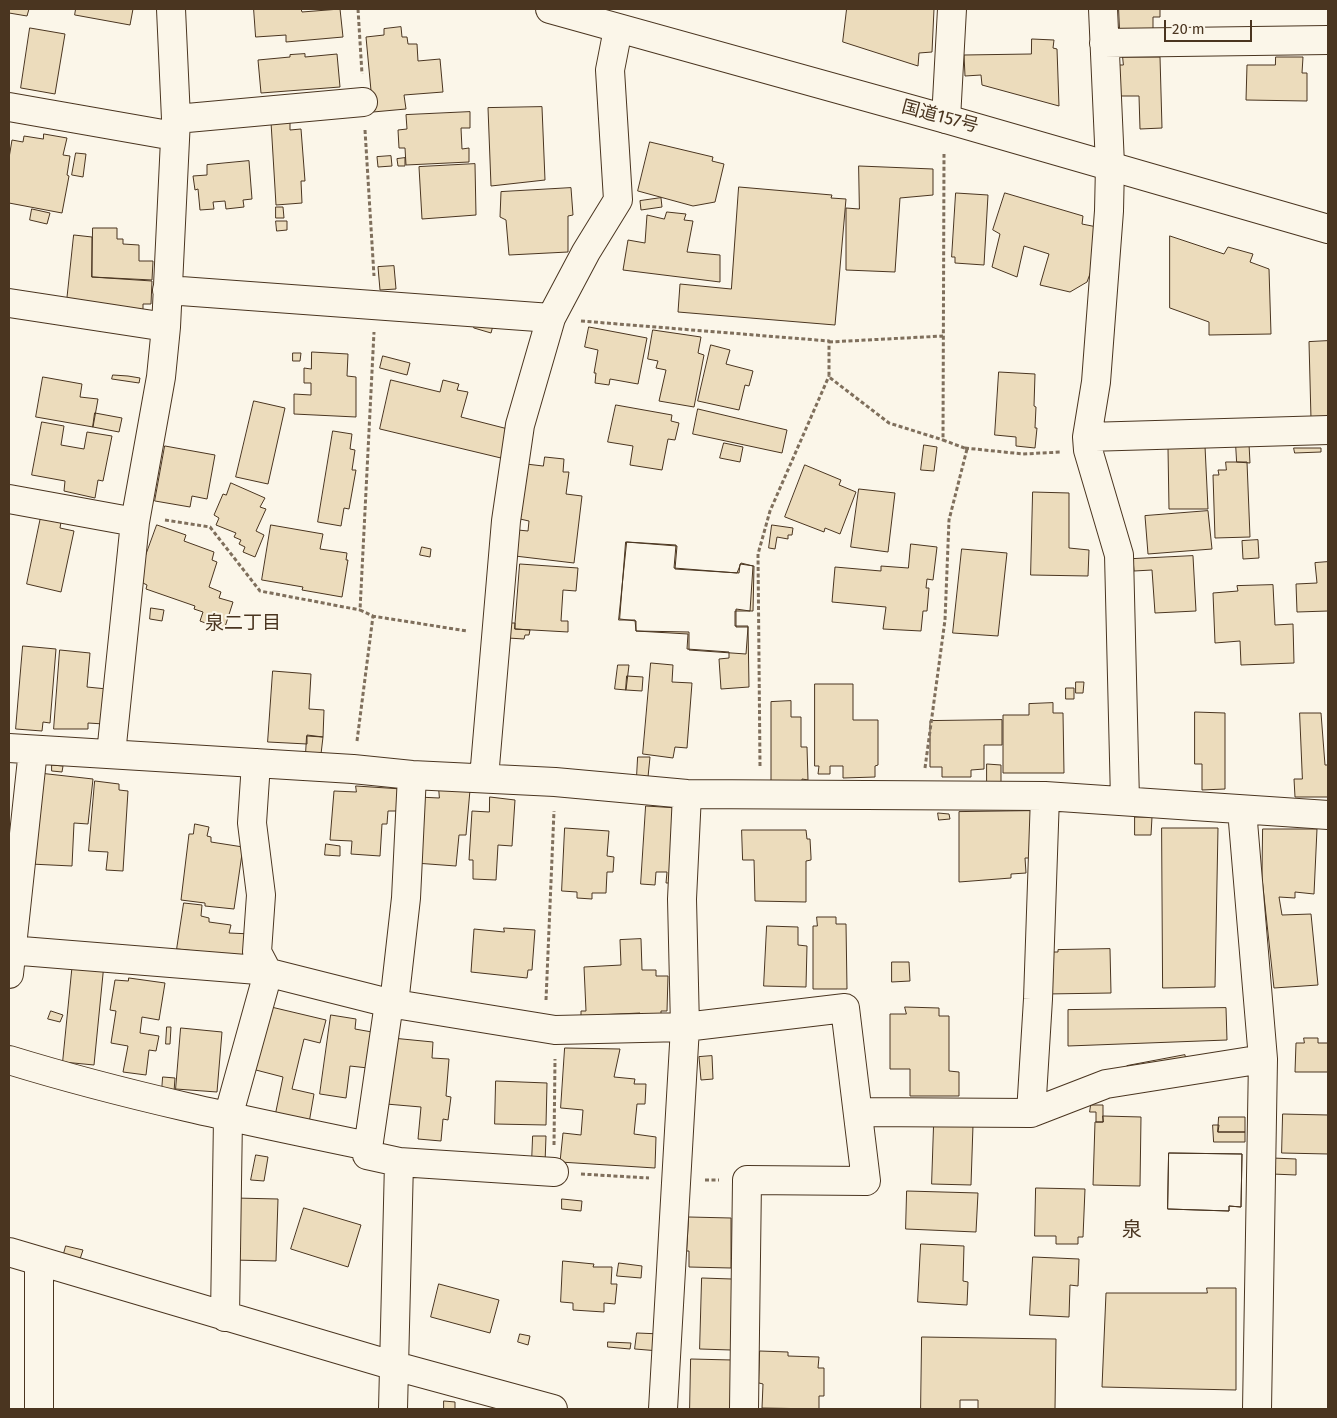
<!DOCTYPE html>
<meta charset="utf-8">
<style>
body{margin:0}
#map{position:relative;width:1337px;height:1418px;overflow:hidden;background:#fbf6e9;font-family:"Fira Sans",sans-serif}
canvas{display:block}
.frame{position:absolute;inset:0;border:10px solid #4a3520;pointer-events:none}
.scale{position:absolute;left:1164px;top:20px;width:88px;height:22px;box-sizing:border-box;border:2px solid #4a3520;border-top:0;padding-left:6px;font-size:15px;line-height:18px;white-space:nowrap;color:#4a3520;-webkit-text-stroke:4px #fbf6e9;paint-order:stroke}
</style>
<div id="map">
<canvas width="1337" height="1418"></canvas>
<div class="frame"></div>
<div class="scale">20 m</div>
</div>
<script>
const context = document.querySelector('canvas').getContext('2d');
context.lineJoin = 'round';
function paint(path, color) { context.fillStyle = color; context.fill(path, 'evenodd'); }
function stroke(path, color, width, dash) { context.strokeStyle = color; context.lineWidth = width; context.lineCap = dash ? 'butt' : 'round'; context.setLineDash(dash || []); context.stroke(path); }
function label(font, color, halo, rows, align = 'center') {
  context.font = font + ' "Fira Sans","Noto Sans JP",sans-serif'; context.lineWidth = 4; context.setLineDash([]); context.textBaseline = 'middle'; context.strokeStyle = halo; context.fillStyle = color; for (const [text, x, y, turn = 0] of rows) {
    context.save(); context.translate(x, y); context.rotate((+turn || 0) * Math.PI / 180); context.textAlign = isNaN(turn) ? turn : align; if (halo) context.strokeText(text, 0, 0); context.fillText(text, 0, 0); context.restore();
  }
}
const building = new Path2D(`
 M9 9H29L27 16 9 13Z
 M76 9H133L130 25 75 15Z
 M254 9H301L302 12 340 9 343 37 286 42V35L256 37Z
 M847 9H934L932 52 919 53 918 66 843 42Z
 M1119 9H1160V17H1153V31H1120Z
 M401 27 402 37H407L408 44H417L418 61 440 59 443 92 404 95 406 109 373 112 366 37 384 35V29Z
 M30 28 65 34 55 94 21 88Z
 M1032 39 1054 40 1053 48 1057 49 1059 106 982 85 981 75 965 76 964 55 1031 54Z
 M305 54V57L337 54 340 87 261 93 258 60 290 57V55Z
 M1123 57H1160L1162 128 1140 129 1139 96H1113L1112 65H1123Z
 M1276 57H1303L1302 73H1307V101L1246 100 1247 65H1275Z
 M542 107 545 180 491 186 488 108Z
 M470 112V128H461L462 149 469 148V162L406 165 405 148H399L398 130 407 129 406 115Z
 M290 120V130L301 129 305 181H301L302 203 276 205 271 122Z
 M44 134 67 138 63 155 70 156 67 175 69 176 62 213 9 203V158L12 140 23 142 24 136 43 139Z
 M650 142 713 157 712 161 724 164 715 202 693 206 638 191Z
 M76 153 86 154 83 177 72 175Z
 M391 156 392 166 378 167 377 157Z
 M405 158V166H398L397 159Z
 M249 161 252 199 243 200 244 207 226 209 225 201 213 202 214 209 200 210 198 189 195 190 193 176 207 175V165Z
 M475 164 476 215 422 219 419 167Z
 M859 166 933 169V195L900 198 895 272 846 270V208L859 209Z
 M739 187 832 195 831 198 846 199 835 325 678 312 680 284 731 289Z
 M571 188 573 215 568 216V252L509 255 506 220 500 217 501 192Z
 M956 193 988 195 984 265 955 263V257H952Z
 M1005 193 1083 216 1082 224 1097 227 1098 252 1087 282 1070 292 1040 285 1049 254 1024 246 1017 277 992 267 1000 234 993 230Z
 M661 198 662 207 641 210 640 201Z
 M276 207H283L284 218H276Z
 M32 209 50 213 47 224 30 220Z
 M667 212 686 214 684 220 693 221 687 252 720 255V282L623 270 628 240 645 243 647 215 664 219Z
 M276 221H287V230L277 231Z
 M93 228H117V239H123V244L139 245V261H153L152 280 92 277Z
 M74 235 92 237V277L152 281 151 304H143V312L67 301Z
 M1170 236 1224 254 1228 247 1253 254 1250 262 1269 269 1271 334 1209 335V322L1170 308Z
 M394 266 396 289 380 290 378 267Z
 M477 317 494 322 491 333 474 328Z
 M589 327 647 338 638 384 610 379 609 385 595 383 596 373H594L598 350 585 347Z
 M653 330 701 337 698 353 704 355 694 407 659 401 666 370 656 368 658 361 648 359Z
 M1328 341V418L1311 419 1309 342Z
 M711 345 730 350 726 364 753 371 749 386 745 385 739 410 698 401Z
 M312 352 348 354 347 376 356 377V417L294 414V394L311 395V383H304V368L311 369Z
 M293 353H301L300 361H293Z
 M383 356 410 363 407 375 380 368Z
 M999 372 1035 374 1034 406 1036 407 1035 428H1037L1035 448 1016 446V437L995 435Z
 M113 375 128 376 140 378 139 383 112 379Z
 M43 377 82 384 80 397 98 399 93 427 36 417Z
 M391 380 440 392 443 380 459 384 457 390 468 392 461 417 508 429 501 458 380 429Z
 M254 401 285 408 268 484 236 477Z
 M616 405 672 415 671 421 679 423 675 440 668 439 662 470 630 465 633 446 608 442Z
 M698 409 787 430 782 453 693 434Z
 M95 413 122 418 119 432 93 427Z
 M42 422 64 426 61 445 84 449 87 432 112 436 103 481 98 480 95 498 64 491 65 481 32 475Z
 M333 431 352 434 350 449 355 450 352 470H356L349 509 344 508 341 526 318 522Z
 M724 443 743 447 740 462 720 458Z
 M1236 444H1249L1250 463 1237 462Z
 M924 445 937 447 934 471 921 470Z
 M165 446 215 455 207 499 192 496 190 507 155 501Z
 M1205 446 1208 509H1169L1168 448Z
 M1294 448H1321V452L1295 453Z
 M545 457 564 459 563 472H569L566 494 582 496 574 563 515 556 518 530 528 531 529 521 520 519 526 464 543 466Z
 M1226 462H1247L1250 537 1215 538 1213 475H1219L1218 470H1226Z
 M805 465 841 480 839 485 856 492 840 534 825 528 824 532 785 517Z
 M231 483 265 498 260 507 266 509 256 531 264 535 255 557 243 552 245 547 239 544 241 540 234 537 236 533 216 525 219 518 214 515 223 494 226 495Z
 M859 489 895 493 888 552 851 547Z
 M1033 492 1069 493V548L1089 550 1088 576 1031 575Z
 M1208 511 1212 549 1148 554 1145 516Z
 M42 512 62 516 60 528 74 531 61 592 27 584Z
 M157 525 186 535 184 541 214 552 212 560 217 562 209 587 221 592 219 598 233 602 224 630 200 621 203 612 194 609 195 606 146 589 147 585 137 580Z
 M271 525 323 534 320 549 347 553 346 560H348L342 597 302 590 303 587 262 580Z
 M772 525 793 528 792 535H788V539L777 537 775 549 769 548Z
 M1258 540 1259 558 1243 559 1242 541Z
 M626 542 677 546 675 569 739 573 740 564 754 566 753 611H735V626H748L749 687 721 689 719 659 729 658V652L687 649 688 634 636 631V621L620 619Z
 M627 542 676 545 674 568 737 573 741 563 753 566 750 611 736 609V627H748L746 654 689 650V632L636 631 635 620H619Z
 M911 544 937 547 933 580 927 579 926 588H929L927 611H923L921 631 883 629 886 607 832 602 835 567 881 571V566L908 568Z
 M422 547 431 549 430 557 420 555Z
 M962 549 1007 553 998 636 953 633Z
 M1193 556 1196 611 1155 613 1152 570 1134 571 1133 559Z
 M1328 562V611L1297 612 1296 584 1317 583 1315 563Z
 M520 564 578 568 576 591 563 590 561 621H568V632L515 629Z
 M1273 585 1275 625 1293 624 1294 663 1241 665 1240 641 1215 643 1213 593 1238 591 1237 586Z
 M151 608 164 610 162 621 150 619Z
 M510 623H515V629L530 630 529 635H525L524 639 508 638Z
 M23 646 56 649 50 723 43 722 42 731 16 729Z
 M60 650 90 653 87 687 107 689 104 724 88 723V729H54Z
 M651 663 673 665 672 682 692 683 687 748 675 747 673 758 643 754Z
 M618 665H629L626 690 615 689Z
 M273 671 311 674 309 709 324 710 323 737 307 735V744L268 742Z
 M627 676 643 677 642 691 626 690Z
 M1076 682H1084L1083 693H1076Z
 M815 684H853V720H878V765L875 766V777L843 778V766H830V774H818L819 766H815Z
 M1066 688H1074V699H1066Z
 M791 701V717H801V747H807L808 780 802 779V783H771V702Z
 M1053 703V713H1063L1064 773H1003V715H1029V704Z
 M1195 712 1225 713V789L1202 790V764H1195Z
 M1300 713H1321L1325 765H1328V797H1295L1294 779H1302Z
 M1002 720V745H984V769L971 770V777H942V767H930V721Z
 M307 736 323 737 321 754 306 753Z
 M638 757H650L648 777 637 776Z
 M987 764 1001 765V784L987 783Z
 M52 765 63 766 62 772 52 771Z
 M39 773 93 779 88 824 74 823 72 866 30 864Z
 M95 781 119 784V790L128 791 123 871 106 870 108 852 89 851Z
 M356 786 402 789 400 811H388L387 824H382L380 856 351 854 352 841 330 840 334 791 356 792Z
 M439 788 470 790 466 835H459L456 866 415 863 418 797 439 798Z
 M490 797 515 800 512 846 498 845 496 880 473 879V860H469L472 811 489 812Z
 M646 806 678 808 673 883H666L667 872H656L655 885 641 884Z
 M1032 811V858H1025L1026 873 1011 874V878L959 882V812Z
 M938 813 949 814 950 819 939 820Z
 M1135 817H1152L1151 835H1135Z
 M195 824 209 827 207 836 211 837V842L243 847 234 909 205 906V903L181 900 189 834H193Z
 M565 828 609 831 607 856 614 857 613 872H607L606 893H592V899L577 898V892L562 891Z
 M1162 828H1218L1215 987 1163 988Z
 M1263 829H1317L1314 894 1295 892V898L1279 897 1282 915 1311 914 1318 985 1274 988 1262 878Z
 M742 830H806L807 839H810L811 857V860L806 861V902L755 901 754 860H743Z
 M326 844 340 846V856L325 855Z
 M184 903 202 905 201 916 209 918V922L231 925 229 933 252 934 249 957 177 949Z
 M817 917H836V924H846L847 989H813V926H817Z
 M767 926 798 927V945L807 946 806 987 764 986Z
 M504 928 535 930 532 970H528L527 978 471 972 474 929 504 932Z
 M641 939 642 970H656V976H668L667 1011H661V1018H641L640 1013 597 1015V1022H581V1011H586L584 967 621 965 620 940Z
 M1110 949 1111 993 1046 994V952H1058V950Z
 M73 961 104 964 94 1065 63 1062Z
 M892 962H909L910 981 892 982Z
 M129 978 165 983 159 1020 142 1017 140 1033 159 1036 156 1051 149 1050 146 1075 123 1072 128 1046 111 1043 116 1011 110 1010 115 980 128 981Z
 M267 1006 326 1020 320 1043 304 1039 292 1089 314 1094 309 1123 275 1116 283 1077 252 1069Z
 M905 1007 939 1008V1016H949V1071L959 1072V1096H910V1069H890V1014H906Z
 M1226 1008 1227 1040 1068 1046V1010Z
 M51 1011 63 1015 60 1022 48 1019Z
 M331 1015 356 1019 355 1029 372 1032 368 1068 350 1066 346 1098 320 1094Z
 M167 1027H171L170 1044H166Z
 M181 1028 222 1032 217 1092 176 1089Z
 M392 1038 433 1042 432 1058 449 1059 446 1096 451 1097 448 1120 443 1119 441 1141 418 1139 421 1107 386 1104Z
 M1304 1038H1318V1043H1328V1072H1295L1296 1043H1304Z
 M565 1048 620 1049 614 1077 635 1079 634 1084H646L645 1104H637L634 1134 656 1137 655 1168 560 1162 563 1133 581 1135 583 1110 561 1108Z
 M1185 1055 1186 1061 1129 1073 1127 1066Z
 M712 1056 713 1079 701 1080 699 1057Z
 M163 1077 175 1078 174 1092 162 1091Z
 M496 1081 547 1083 546 1125 495 1124Z
 M1091 1105H1103V1122H1096V1112H1090Z
 M1283 1114 1328 1115V1154L1282 1153Z
 M1103 1116 1141 1117 1140 1186 1093 1185 1095 1122H1103Z
 M1219 1117H1245V1132H1218Z
 M934 1124 973 1125 971 1185 932 1184Z
 M1213 1125H1219L1218 1132H1245V1142H1214Z
 M533 1136H546L545 1163 532 1162Z
 M1169 1153 1242 1154 1241 1207 1229 1206V1211L1168 1209Z
 M1169 1153 1242 1154 1241 1207 1229 1206V1211L1168 1209Z
 M256 1155 268 1157 264 1181 251 1180Z
 M1272 1158 1296 1159V1175L1272 1174Z
 M1036 1188 1085 1189 1083 1237H1078V1244H1056V1236H1035Z
 M907 1191 978 1193 976 1232 906 1229Z
 M235 1198 278 1199 276 1261 233 1260Z
 M562 1199 582 1201 581 1211 562 1209Z
 M304 1208 361 1225 348 1267 291 1249Z
 M689 1217 731 1218V1268L689 1267V1251H687Z
 M921 1244 964 1246 963 1281 968 1282 967 1305 918 1302Z
 M66 1246 83 1250 79 1262 63 1257Z
 M1033 1257 1079 1259 1078 1286 1070 1285 1069 1317 1030 1315Z
 M563 1261 594 1264 593 1267H612L611 1284H617L615 1304 604 1303V1312L573 1310V1303L561 1302Z
 M619 1263 642 1266 641 1278 617 1276Z
 M702 1278 732 1279 731 1350 700 1349Z
 M439 1284 499 1300 490 1333 431 1317Z
 M1207 1288H1236V1390L1102 1387 1106 1293H1207Z
 M637 1333 661 1334 659 1351 635 1349Z
 M520 1334 530 1336 528 1345 518 1342Z
 M922 1337 1056 1339 1055 1409H978V1400H960V1409H921Z
 M608 1342 631 1343 630 1349 608 1347Z
 M760 1351 788 1352V1356L819 1357 818 1368H824V1396H819V1409L762 1408 763 1384 759 1383Z
 M691 1359 732 1360 730 1409H690Z
 M444 1401 455 1402V1409H444Z`);
const path = new Path2D(`
 M358 9 362 74
 M365 130 374 276
 M581 321 829 341V377L889 423 943 440
 M829 342 943 336
 M965 448 1023 454 1061 452
 M165 520 210 527 260 591 360 610
 M372 616 467 631
 M357 741 373 616 360 610 374 332
 M760 766 758 554 770 511 829 376
 M925 768 945 620 949 520 967 449 943 440 944 154
 M546 1000 554 811
 M554 1145 555 1059
 M581 1174 649 1178
 M705 1180H719`);
const minor = new Path2D(`
 M1103 9 1110 165 1109 211 1096 382 1087 437 1088 450 1119 555 1125 800
 M1104 43 1328 40
 M9 107 174 136
 M176 119 363 102
 M946 119 952 9
 M167 290 551 318
 M9 303 166 327
 M1087 437 1328 430
 M9 499 135 522
 M9 748 353 769 412 775 555 782 687 794 1045 796 1328 815
 M111 754 135 522 161 377 166 327 176 119 171 9
 M484 778 506 521 520 425 551 318 586 252 618 200 610 70 618 29
 M1242 810 1263 1059 1257 1409
 M9 950 258 970 389 1003 555 1030 685 1027 845 1008 866 1181 747 1180 744 1409
 M9 974 33 750
 M9 1060C126 1096 247 1121 368 1146
 M858 1112 1031 1113 1106 1084 1263 1059
 M1031 1113 1038 999 1045 796
 M399 1162 554 1172
 M9 1252 395 1366 553 1409
 M225 1317 228 1117 268 973 257 952 261 895 252 823 256 763
 M39 1409V1262
 M393 1409 399 1162 367 1155 389 1003 395 995 406 898 412 775
 M663 1409 685 1027 682 899 687 794`);
const highway = new Path2D(`
 M550 9 946 119 1328 229`);
const streetNames = [
 ["国道157号",940,117,15]
];
const neighbourhoodNames = [
 ["泉二丁目",243,624]
];
const quarterNames = [
 ["泉",1132,1230]
];
paint(building, '#ecdcbc');
stroke(building, '#4a3520', 1);
stroke(minor, '#4a3520', 30);
stroke(highway, '#4a3520', 30);
stroke(path, '#7f6f5c', 3, [4, 2.5]);
stroke(minor, '#fbf6e9', 28);
stroke(highway, '#fbf6e9', 28);
label('18px', '#4a3520', '#fbf6e9', streetNames);
label('19px', '#4a3520', '#fbf6e9', neighbourhoodNames);
label('20px', '#4a3520', '#fbf6e9', quarterNames);
</script>
